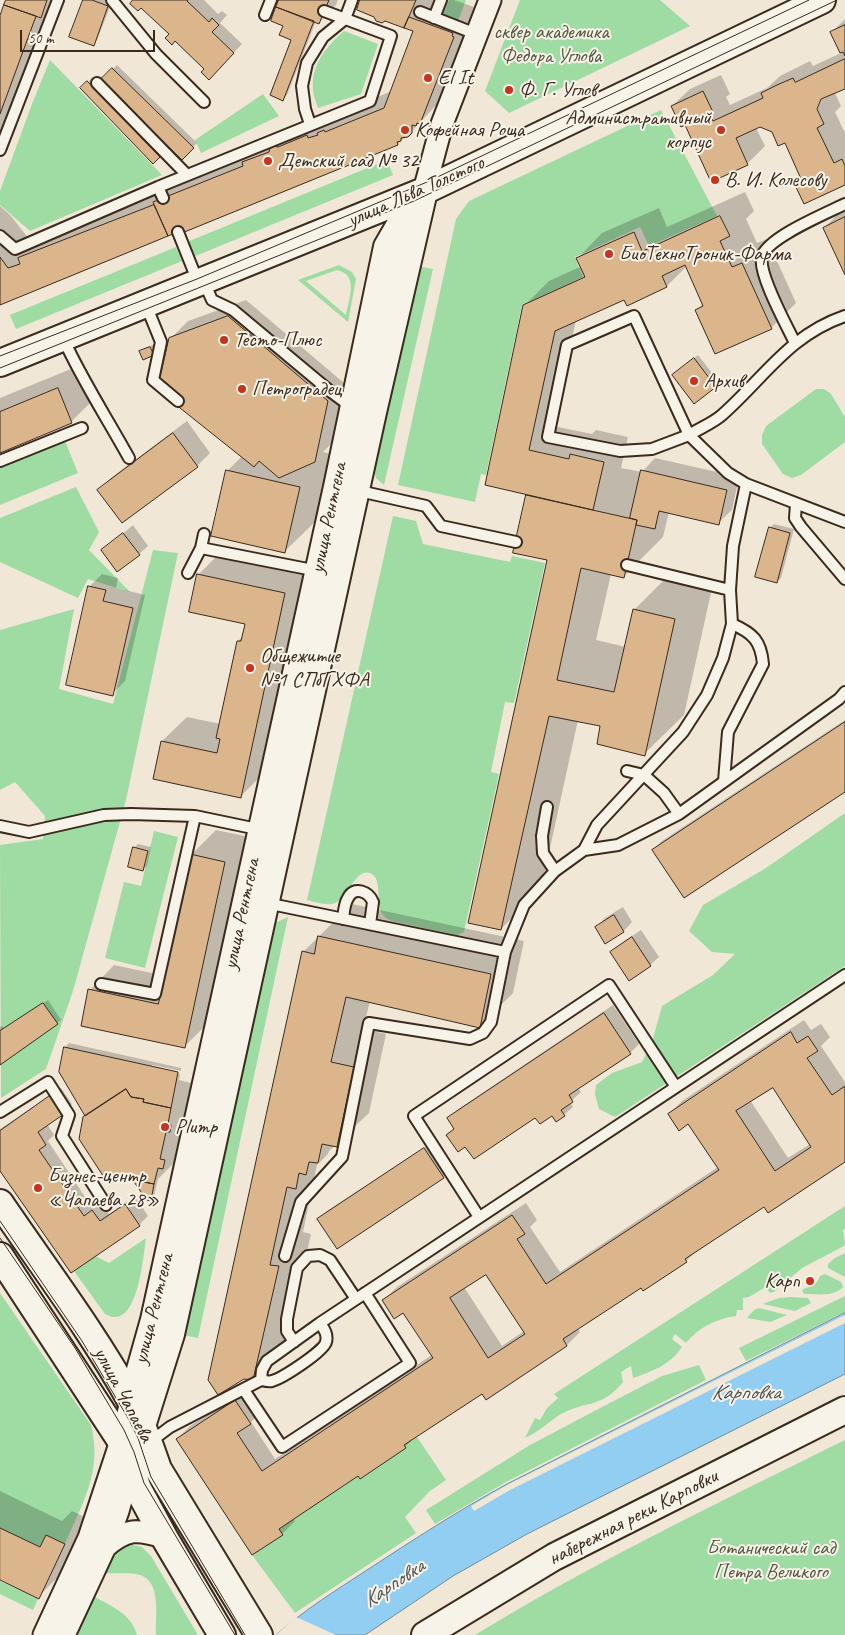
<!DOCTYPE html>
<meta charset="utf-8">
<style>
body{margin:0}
#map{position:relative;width:845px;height:1635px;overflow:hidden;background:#f1e7d6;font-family:Caveat,sans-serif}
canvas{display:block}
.scale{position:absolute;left:20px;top:30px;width:135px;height:22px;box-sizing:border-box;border:2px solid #3b2a1e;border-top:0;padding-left:6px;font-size:15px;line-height:18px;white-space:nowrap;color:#3b2a1e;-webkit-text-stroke:4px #f7f3e8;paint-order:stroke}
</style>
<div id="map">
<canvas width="845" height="1635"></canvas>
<div class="scale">50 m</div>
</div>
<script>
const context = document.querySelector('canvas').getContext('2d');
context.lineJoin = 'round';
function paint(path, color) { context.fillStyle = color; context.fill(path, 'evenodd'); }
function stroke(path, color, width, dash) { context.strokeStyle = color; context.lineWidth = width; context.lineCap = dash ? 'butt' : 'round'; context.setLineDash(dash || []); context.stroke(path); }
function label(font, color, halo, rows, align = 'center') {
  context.font = font + ' Caveat,sans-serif'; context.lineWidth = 4; context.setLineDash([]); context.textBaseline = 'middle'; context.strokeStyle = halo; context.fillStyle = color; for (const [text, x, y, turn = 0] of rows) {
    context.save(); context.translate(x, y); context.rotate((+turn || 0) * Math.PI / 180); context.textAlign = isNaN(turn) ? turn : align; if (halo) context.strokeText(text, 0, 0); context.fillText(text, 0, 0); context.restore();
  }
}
const green = new Path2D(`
 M449 0H466L458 21 443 15Z
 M520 0H660L690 26 509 113 485 91Z
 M344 31 378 44 361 94 318 108C316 102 313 95 313 89 311 64 327 46 344 31Z
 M50 60 162 175 30 231 0 205V191L32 104Z
 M263 94 279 116 201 153 195 140Z
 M661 110 717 216 649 246 640 227 575 257 583 277 522 305 486 475 481 474 475 502 398 485 456 219 469 201Z
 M387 160 393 175 193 257 187 242Z
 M176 247 182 261 16 329 10 315Z
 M339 265 352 272 356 279 348 322 298 280ZM337 270C359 275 349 298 346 315L306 281Z
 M418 266 433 269 384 485 376 478 373 468Z
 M816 389H824L831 394 845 417V442L801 475 792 478 783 474 762 444V435L766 426Z
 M65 441 78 473 0 505V467Z
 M76 487 99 532 89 550 130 592 88 579 78 598 0 562V518Z
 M393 516 416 521 423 544 510 562 512 556 545 563 514 703 505 702 491 772 499 774 464 932 457 935 392 921C389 920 385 918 383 915 374 904 384 878 370 873 356 868 348 896 337 902 329 907 316 902 307 900Z
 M153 550 178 553 126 800 73 991 46 1069 1 1098 0 845 43 839 45 816 15 782 0 790V630L74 609 59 689 113 704Z
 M845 813V966L615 1117 599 1109 595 1094 596 1085 612 1073 642 1062 652 1042 662 1006 713 975 735 954 712 952 689 931 703 905 766 868Z
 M154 831 178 837 145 968 105 958 124 882 141 886Z
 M288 917 198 1338 182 1335 271 930 275 923Z
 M845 1206V1229L843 1230 845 1245 842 1247 802 1268 775 1291 771 1293 764 1288 749 1297 743 1298V1310H737L736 1316C716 1319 699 1327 686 1343L675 1334 672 1339 682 1347C670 1365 653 1371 633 1378L631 1366 621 1372 623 1382C601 1409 587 1400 561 1414 548 1422 538 1433 525 1438L535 1418 540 1420 547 1408 558 1398 554 1394Z
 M146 1238C143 1257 138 1333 105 1314L74 1271 95 1256 109 1263Z
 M845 1253V1277L828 1268V1264L835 1258Z
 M825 1274 841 1282 843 1287C835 1297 816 1294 804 1294L802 1290C811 1285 815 1288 820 1276Z
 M0 1293 91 1425C103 1471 82 1504 65 1544L40 1547 0 1528Z
 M845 1296V1312L746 1361 739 1348Z
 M791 1297 808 1298 811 1303 795 1311 763 1304 779 1298Z
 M759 1308 787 1315 770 1322 747 1318 754 1310Z
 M699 1365 706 1380 506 1482 435 1524 426 1510 530 1445 604 1406 662 1376Z
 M417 1437 446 1480 430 1491 405 1517 416 1533 295 1613 252 1555 283 1535 279 1529 358 1476 360 1479 406 1448 404 1445Z
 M845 1440V1635H475C594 1562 720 1502 845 1440Z
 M133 1545 142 1547 151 1556 198 1635H156C155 1617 162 1582 140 1575 129 1572 115 1574 104 1573 112 1557 114 1549 133 1545Z
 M0 1581 38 1599 33 1610 0 1594Z
 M93 1596C111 1606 132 1614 137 1635H75Z`);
const water = new Path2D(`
 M845 1313V1374L527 1534 453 1576 365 1635H276C304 1610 335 1591 367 1570 413 1540 459 1510 507 1484Z`);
const pier = new Path2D(`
 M845 1315V1323L510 1490 474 1511 471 1506 507 1485Z
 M296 1617 325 1630 336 1635H276Z`);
const shadow = new Path2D(`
 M8 0H57L0 154V21Z
 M84 0H106L112 2 97 40 93 44Z
 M135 0H204L218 14 222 11 227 15 220 23 242 44 209 78 206 69Z
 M281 0H338L336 5 319 22 316 21 287 95 283 99 293 39Z
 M362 0H454L477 8 444 97 407 136 405 137 398 144 0 303V206L11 216 33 244 290 130 299 122H304L332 111 350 108 392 91 414 31 385 19Z
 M845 19V86L834 91 841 106 835 112 845 133V184L795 183 802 177 785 141 773 131 760 126 756 128 765 146 748 163 712 180 685 123 672 106 690 89 721 75 730 94 726 97 730 105 767 88 780 76 810 61 813 66 841 53 832 32Z
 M117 65 197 143 181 158 102 80Z
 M92 78 163 152 153 162 82 88Z
 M745 192 754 211 746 219 757 243 767 239 796 303 771 328 697 310 704 303 687 266 667 286 628 304 625 298 576 320 553 426 592 434 596 430 628 437 621 468 642 472 655 458 739 477 732 510 718 523 669 512 663 537 624 576 611 574 596 640 626 647 634 610 674 570 714 579 684 715 644 754 601 725 578 720 541 889 501 929 548 559 515 552 529 494 524 306 549 281 582 266 578 258 602 233 659 208 667 227Z
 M845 211V272L824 228 837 215Z
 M246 300 344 383 332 443 323 452 332 454 318 519 284 552 227 471 242 456 170 339 188 321Z
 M155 344 157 350 153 354 141 352 145 348Z
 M698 355 719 382 715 386 673 375Z
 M83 364 96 397 71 422 0 452V398Z
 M187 421 210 453 197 466 99 490 112 477Z
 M774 524 794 529 781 578 777 582 770 528Z
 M133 525 148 546 139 554 103 550Z
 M223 550 309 568 265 772 241 796 162 741 187 717 221 724 238 641 244 635 246 623 198 575Z
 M102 574 118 578 116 588 145 595 125 681 112 694 89 587Z
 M845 720V791L653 850 662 841Z
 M216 830 249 837 210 1021 185 1046 90 990 114 965 166 976 191 855Z
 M138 844 151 847 147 866 143 870 134 848Z
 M352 904 524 941 513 993 480 1026 370 1001 363 1029 386 1034 369 1113 329 1151 328 1154 317 1165 303 1232 311 1234 286 1346 253 1379 303 952Z
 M623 907 632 922 624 931 606 942 597 927 605 918Z
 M641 930 659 957 650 965 612 952 620 944Z
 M48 1000 61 1020 0 1063V1027L2 1026 5 1029Z
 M613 1005 639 1044 630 1053 578 1088 581 1092 570 1102 573 1107 564 1115 552 1114 536 1116 466 1145 448 1135 454 1128 448 1118 457 1110Z
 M804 1020 811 1030 821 1024 830 1037 821 1046 845 1082V1161L764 1205 700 1248 686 1261 641 1286 577 1328 580 1332 567 1345 486 1398 482 1392 417 1435 405 1447 359 1474 293 1518 295 1521 282 1534 177 1439 190 1426 249 1388 263 1410 251 1422 275 1459 432 1355 403 1311 384 1300 397 1287 526 1203 537 1220 530 1227 560 1272 718 1167 689 1123 669 1114 682 1101ZM773 1086 810 1144 788 1158 750 1100ZM487 1273 524 1331 502 1346 464 1287Z
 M69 1043 181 1068V1071L152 1065V1067L180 1074 179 1080 195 1084 179 1158 158 1179 154 1196 150 1200 148 1199 87 1115 65 1047Z
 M61 1088 72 1104 63 1113 47 1124 54 1135 48 1141 93 1209 101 1203 109 1214 135 1196 148 1216 139 1225 71 1271 0 1169V1129Z
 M434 1141 452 1168 443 1177 337 1247 319 1219 327 1211Z
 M0 1491 62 1521 72 1511 89 1519 63 1572 38 1597 0 1579Z`);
const building = new Path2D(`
 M6 0H47L41 18 4 5Z
 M83 0H92L108 6 94 46 69 37Z
 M133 0H188L187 1 209 22 212 18 219 25 212 32 234 53 209 80 201 72 204 69 175 41 172 45 165 38 169 34 141 8 138 11 130 4Z
 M279 0H329L319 24 276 7Z
 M360 0H416L404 28 385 21 382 23 376 21 374 17 357 10Z
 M4 5 36 16 0 114V16Z
 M276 7 314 21 283 101 270 95 291 40 279 35 283 26 271 21Z
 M409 17 453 33 452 36 454 37 420 124 417 123 416 126 412 125V133L408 137 401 138V141L397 142 398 145 182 233 181 231 168 236 153 202 243 166 242 162 269 152 270 148 273 146 278 147 307 135 308 138 318 135 317 133 324 130 325 132 384 108 413 31 404 28Z
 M845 25V56L843 52 840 53 830 32Z
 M845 59V89L821 99 817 109 824 124 817 128 834 163 842 159 845 166V185L804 204 794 183 801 179 785 143 778 146 772 132 760 127 736 138 748 165 711 182 685 125 681 127 671 106 703 91 713 112 709 114 713 121 763 98 761 93 777 85 793 78 795 82Z
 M112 68 194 148 182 160 100 80Z
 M87 81 160 157 153 164 80 88Z
 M154 205 168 236 0 305V257L8 268 20 264 18 258Z
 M720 216 730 236 720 241 732 267 742 263 772 329 715 354 695 310 703 306 685 265 662 276 667 287 627 306 624 300 555 331 529 450 569 459 570 454 604 462 593 510 485 485 523 305 585 277 576 258 634 232 642 251Z
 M845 217V275L823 228Z
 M228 316 328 401 315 462 279 478 259 461 254 467 175 404 159 380 169 338Z
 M150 347 154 355 143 360 139 351Z
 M694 358 716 387 694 404 672 375Z
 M58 388 72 423 0 453V412Z
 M173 433 198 467 122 523 97 490Z
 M226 470 300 487 285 553 211 536Z
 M641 470 727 490 719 525 659 511 655 529 636 525 637 520 630 518Z
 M526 495 637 520 624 578 581 568 557 680 614 692 633 609 675 619 645 756 597 744 600 726 549 716 501 930 468 923 547 560 513 553Z
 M769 527 790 533 777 583 755 577Z
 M123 533 140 555 117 572 101 550Z
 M197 574 285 593 241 798 153 779 161 741 217 753 220 739 216 738 237 641H241L245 624 189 612Z
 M88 586 106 590 103 601 133 608 113 696 66 685Z
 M845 722V792L684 898 652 850Z
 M133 847 148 851 143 871 128 867Z
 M190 854 225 862 185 1048 81 1026 88 989 158 1004Z
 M614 915 624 932 605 944 595 927Z
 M318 936 491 974 480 1028 346 997 331 1062 354 1067 337 1147 322 1144 318 1163 309 1162 306 1175 299 1173 296 1189 287 1187 270 1265 279 1266 253 1380 244 1379 218 1395 208 1380 302 951 314 954Z
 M632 937 651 966 629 981 610 952Z
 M43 1003 58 1024 0 1065V1031Z
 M604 1013 631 1054 569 1095 573 1102 561 1110 565 1116 556 1122 552 1116 540 1124 535 1118 474 1159 465 1147 458 1152 446 1135 454 1129 447 1118Z
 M791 1032 797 1043 808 1036 818 1051 807 1058 832 1095 845 1086V1162L768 1213 764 1207 685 1259 687 1262 643 1291 641 1288 563 1339 567 1346 486 1400 482 1394 404 1445 406 1448 360 1479 358 1476 279 1529 283 1535 252 1555 176 1439 235 1400 251 1424 237 1433 262 1471 433 1358 403 1313 394 1319 382 1300 512 1215 525 1234 517 1239 546 1284 719 1170 688 1124 679 1131 668 1114ZM773 1088 811 1147 775 1171 736 1111ZM486 1275 525 1334 488 1358 450 1298Z
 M64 1047 178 1072 171 1108 143 1102 144 1099 131 1097 126 1089 85 1116 59 1072Z
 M126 1089 131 1097 144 1099 143 1102 171 1108 168 1124 171 1125 170 1132H166L160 1159 165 1160 163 1169 158 1168 154 1184 120 1177 109 1185 79 1139 83 1117Z
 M51 1095 64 1114 38 1132 46 1145 39 1150 84 1216 92 1210 100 1221 125 1204 140 1226 71 1273 0 1171V1131Z
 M424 1148 444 1178 337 1249 317 1219Z
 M133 1180 154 1184 151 1201 147 1200Z
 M0 1528 40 1547 46 1535 65 1544 39 1599 0 1580Z`);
const service = new Path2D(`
 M112 0 156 54 204 102
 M420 12 476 34
 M265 15 271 0
 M434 18 441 0
 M97 83 187 175
 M310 124 305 109 302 86 307 63 323 37 345 19 352 0
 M0 150 58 0
 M158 187 163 198
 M178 232 198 282
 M0 236 15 249 158 187 370 101 391 36 324 11
 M204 282 212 300 233 310 330 391 353 408
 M146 305 161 342 153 380 178 401
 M634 316 689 435 652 449 620 451 548 437 567 345Z
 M845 316C789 335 764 378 722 415 713 423 700 428 689 435L728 473 746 484 845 522
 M63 338C82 380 107 418 129 458
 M795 343C787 326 758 274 762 257 766 238 827 213 845 204
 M0 461 82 428
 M355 490 426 506 441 526 516 542
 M796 504 795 518 801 527 845 579
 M201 548 318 571
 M627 565 730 590
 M188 573 201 548 204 534
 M627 771 644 775 664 793 679 814
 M724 781 728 732 763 664C761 641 753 633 732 624
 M547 807 542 836 543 853 555 871
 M0 826 29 832 104 815 131 814 195 816 262 830
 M584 850 618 845 679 814 839 699 845 692
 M266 903 505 952
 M343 919C344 912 344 904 348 898 354 885 369 892 373 902L370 924
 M101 984 155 994 195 816
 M0 1112 48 1082 69 1115 62 1136 106 1205
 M479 1217 414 1116 609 985 676 1087
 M285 1256 301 1202 342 1157 369 1023 470 1039 483 1033 491 1022 505 952 524 905 555 871 584 850 597 825 683 732 707 695 723 658 732 624 730 590 733 546 746 484
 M294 1342 287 1331V1319L297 1268 308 1256 320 1255 330 1260 356 1299
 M261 1380 262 1370 267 1361 320 1323 845 975
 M244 1390 282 1447 410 1363 365 1293
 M150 1442 170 1427 261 1380C265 1381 269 1382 272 1381 283 1378 324 1351 326 1342 328 1334 324 1329 320 1323`);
const minor = new Path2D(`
 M424 191 442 124 490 0
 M105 1547C127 1528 137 1529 164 1537
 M44 1635 89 1538 121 1441 131 1402
 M64 1635 105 1547 118 1511 132 1461`);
const tertiary = new Path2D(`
 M0 363 424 191 822 0
 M0 1203C44 1268 93 1332 131 1401 142 1422 150 1446 158 1469L259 1635
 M0 1256 121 1441 138 1489 164 1537 222 1635
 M131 1402 154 1320 337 487 387 247 413 202
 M142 1426 171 1334 373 412 424 191
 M425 1635 554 1557 845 1410`);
const tram = new Path2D(`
 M0 356 197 279 427 182 809 0
 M0 368 414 201 837 0
 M0 1221 82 1341 128 1418 138 1438 151 1477 245 1635
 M0 1238 75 1348 124 1430 134 1452 144 1483 235 1635`);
const markers = [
 [428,78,5,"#c8321e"],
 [509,90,5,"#c8321e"],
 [405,130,5,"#c8321e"],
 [721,130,5,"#c8321e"],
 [268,161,5,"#c8321e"],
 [715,180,5,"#c8321e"],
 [609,254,5,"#c8321e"],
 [224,340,5,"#c8321e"],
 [694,381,5,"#c8321e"],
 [242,389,5,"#c8321e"],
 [250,668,5,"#c8321e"],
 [165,1127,5,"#c8321e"],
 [38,1188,5,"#c8321e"],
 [810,1281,5,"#c8321e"]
];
const parkNames = [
 ["сквер академика",551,32],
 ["Федора Углова",551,56],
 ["Ботанический сад",771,1548],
 ["Петра Великого",771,1572]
];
const poiNames = [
 ["El It",438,78],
 ["Ф. Г. Углов",519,90],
 ["Административный",711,118,"right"],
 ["корпус",711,142,"right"],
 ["Кофейная Роща",415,130],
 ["Детский сад № 32",278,161],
 ["В. И. Колесову",725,180],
 ["БиоТехноТроник-Фарма",619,254],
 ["Тесто-Плюс",234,340],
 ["Архив",704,381],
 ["Петроградец",252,389],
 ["Общежитие",260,656],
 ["№1 СПбГХФА",260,680],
 ["Plump",175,1127],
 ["Бизнес-центр",48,1176],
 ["«Чапаева 28»",48,1200],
 ["Карп",800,1281,"right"]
];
const streetNames = [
 ["улица Льва Толстого",416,192,-24],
 ["улица Рентгена",329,518,-78],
 ["улица Рентгена",242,914,-78],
 ["улица Рентгена",154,1309,-76],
 ["улица Чапаева",123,1395,62],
 ["набережная реки Карповки",633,1518,-27]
];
const waterNames = [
 ["Карповка",746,1393],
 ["Карповка",394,1584,-34]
];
paint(green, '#9edca4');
paint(water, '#92cdf2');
stroke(water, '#6f8c9d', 1);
paint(pier, '#f1e7d6');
paint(shadow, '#0003');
paint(building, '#dbb58c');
stroke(building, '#3b2a1e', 1);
stroke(service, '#3b2a1e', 14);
stroke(minor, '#3b2a1e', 25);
stroke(tertiary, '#3b2a1e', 30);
stroke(service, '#f7f3e8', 10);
stroke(minor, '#f7f3e8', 21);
stroke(tertiary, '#f7f3e8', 26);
stroke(tram, '#3b2a1e', 1);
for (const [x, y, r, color] of markers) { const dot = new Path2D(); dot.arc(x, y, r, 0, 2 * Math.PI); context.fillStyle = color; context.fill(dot); stroke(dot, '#f7f3e8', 2); }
label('21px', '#545640', '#f7f3e8', parkNames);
label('21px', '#3b2a1e', '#f7f3e8', poiNames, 'left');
label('21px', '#3b2a1e', '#f7f3e8', streetNames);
label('italic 22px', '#515353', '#f7f3e8', waterNames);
</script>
